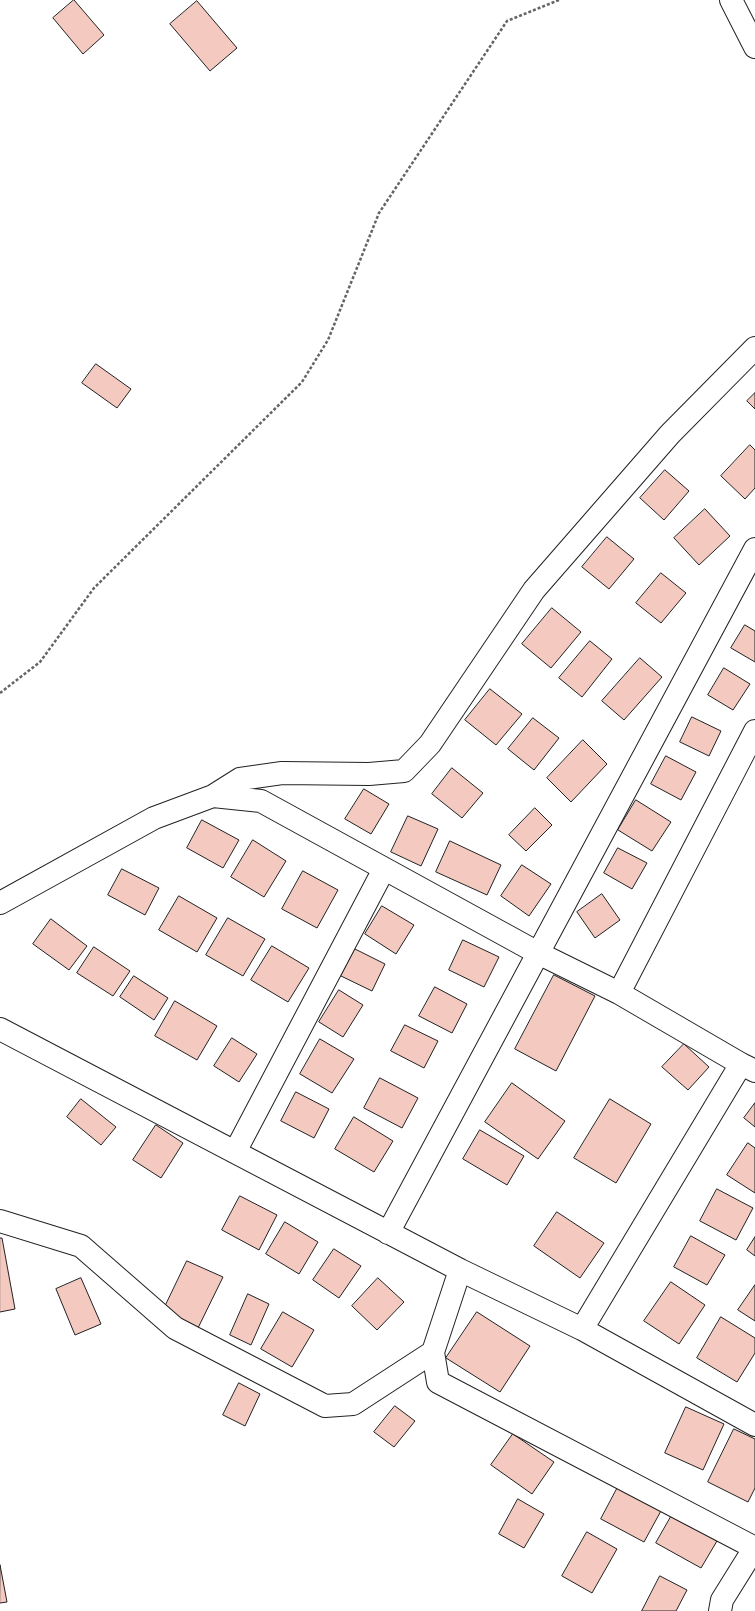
<!DOCTYPE html>
<style>
body{margin:0}
canvas{display:block;background:#fff}
</style>
<canvas width="755" height="1611"></canvas>
<script>
const context = document.querySelector('canvas').getContext('2d');
context.lineJoin = 'round';
function paint(path, color) { context.fillStyle = color; context.fill(path, 'evenodd'); }
function stroke(path, color, width, dash) { context.strokeStyle = color; context.lineWidth = width; context.lineCap = dash ? 'butt' : 'round'; context.setLineDash(dash || []); context.stroke(path); }
const building = new Path2D(`
 M74 0 104 35 83 54 53 18Z
 M197 1 237 48 210 71 170 24Z
 M96 364 131 389 117 408 82 383Z
 M755 393V409L747 401Z
 M750 445 755 450V488L745 499 721 476Z
 M665 470 689 491 664 520 640 498Z
 M705 509 730 536 699 565 674 538Z
 M607 537 634 559 609 589 582 567Z
 M661 573 686 593 661 623 636 603Z
 M552 608 581 632 551 668 522 644Z
 M745 625 755 631V662L731 648Z
 M590 641 612 659 582 697 559 678Z
 M640 658 662 677 624 720 602 701Z
 M724 668 750 684 733 710 708 695Z
 M490 689 522 714 496 745 465 720Z
 M692 717 721 731 709 756 680 742Z
 M533 718 559 738 534 770 508 749Z
 M583 740 607 764 571 802 547 778Z
 M666 756 696 772 681 800 651 784Z
 M452 768 483 793 462 818 432 794Z
 M364 789 389 804 371 834 345 819Z
 M636 800 671 822 652 851 618 830Z
 M535 808 552 825 526 851 509 835Z
 M408 816 438 829 421 866 391 852Z
 M202 820 239 840 223 868 187 848Z
 M253 840 286 861 264 897 231 877Z
 M450 841 501 865 487 895 436 872Z
 M618 848 647 863 632 889 604 873Z
 M522 865 551 884 529 916 501 896Z
 M122 869 159 888 145 915 108 895Z
 M303 871 338 890 317 928 282 909Z
 M602 894 620 920 595 938 577 912Z
 M179 896 217 918 197 952 159 930Z
 M382 906 414 925 396 954 365 934Z
 M228 918 265 939 243 976 206 955Z
 M51 919 87 946 69 970 33 944Z
 M463 940 499 957 484 987 449 970Z
 M272 946 309 968 288 1002 251 980Z
 M94 947 130 971 113 996 77 973Z
 M355 949 385 964 372 991 341 976Z
 M554 975 595 996 556 1071 515 1049Z
 M134 976 168 998 154 1020 120 997Z
 M435 987 467 1004 452 1033 419 1016Z
 M339 990 363 1005 343 1037 319 1022Z
 M175 1001 217 1026 197 1060 155 1036Z
 M405 1025 438 1041 424 1068 391 1051Z
 M232 1038 257 1054 239 1082 214 1066Z
 M320 1039 354 1059 332 1093 300 1074Z
 M684 1044 709 1067 688 1090 662 1067Z
 M380 1078 418 1098 402 1128 364 1108Z
 M512 1083 565 1121 538 1159 485 1122Z
 M296 1092 329 1109 314 1138 281 1121Z
 M81 1099 116 1127 101 1145 67 1117Z
 M610 1099 651 1124 616 1183 574 1158Z
 M755 1103V1127L744 1118Z
 M354 1117 393 1141 374 1172 335 1149Z
 M156 1125 183 1143 161 1178 133 1160Z
 M480 1130 524 1156 507 1185 463 1159Z
 M748 1143 755 1148V1193L727 1175Z
 M717 1189 753 1208 736 1240 700 1221Z
 M240 1196 277 1215 259 1250 222 1230Z
 M557 1212 604 1243 580 1278 534 1246Z
 M285 1222 318 1242 299 1274 266 1254Z
 M691 1236 725 1255 707 1285 674 1267Z
 M755 1237V1256L747 1250Z
 M0 1238H2L15 1309 0 1312Z
 M334 1249 361 1266 339 1298 313 1280Z
 M187 1261 223 1277 197 1330 162 1313Z
 M81 1278 101 1324 75 1335 56 1289Z
 M378 1278 404 1302 377 1330 352 1306Z
 M671 1282 705 1305 679 1344 644 1321Z
 M755 1285V1321L738 1310Z
 M248 1294 269 1304 251 1345 230 1335Z
 M283 1312 314 1330 292 1367 261 1349Z
 M477 1312 530 1346 500 1392 446 1358Z
 M721 1317 755 1338V1353L737 1382 697 1358Z
 M239 1383 260 1394 245 1426 223 1415Z
 M395 1406 415 1421 394 1447 374 1432Z
 M686 1407 724 1424 703 1470 665 1453Z
 M734 1429 755 1439V1488L748 1502 708 1482Z
 M513 1434 554 1462 532 1494 491 1465Z
 M618 1487 662 1509 644 1542 601 1519Z
 M518 1499 544 1514 524 1548 499 1534Z
 M672 1515 717 1541 701 1568 656 1543Z
 M587 1532 617 1549 592 1593 562 1576Z
 M0 1565 7 1602 0 1603Z
 M660 1576 687 1590 676 1611H642Z`);
const path = new Path2D(`
 M0 693 40 662 94 588 302 382 328 340 379 213 507 21 559 0`);
const minor = new Path2D(`
 M731 0 755 47
 M213 796 240 779 282 773 369 774 404 771 430 744 534 590 670 434 755 348
 M0 903 154 818 213 796 261 801 538 953 619 993 741 1064 755 1071
 M619 993 755 731
 M0 1029 460 1270 582 1329 755 1425
 M235 1152 384 869
 M0 1221 81 1246 175 1328 325 1406 353 1404 433 1352
 M388 1233 755 549
 M460 1270 433 1352 438 1382 755 1548
 M582 1329 741 1064
 M720 1611 722 1600 755 1547`);
paint(building, '#f3c9c0');
stroke(building, '#222', 1);
stroke(minor, '#222', 24);
stroke(path, '#646464', 2.5, [3, 2]);
stroke(minor, '#fff', 22);
</script>
